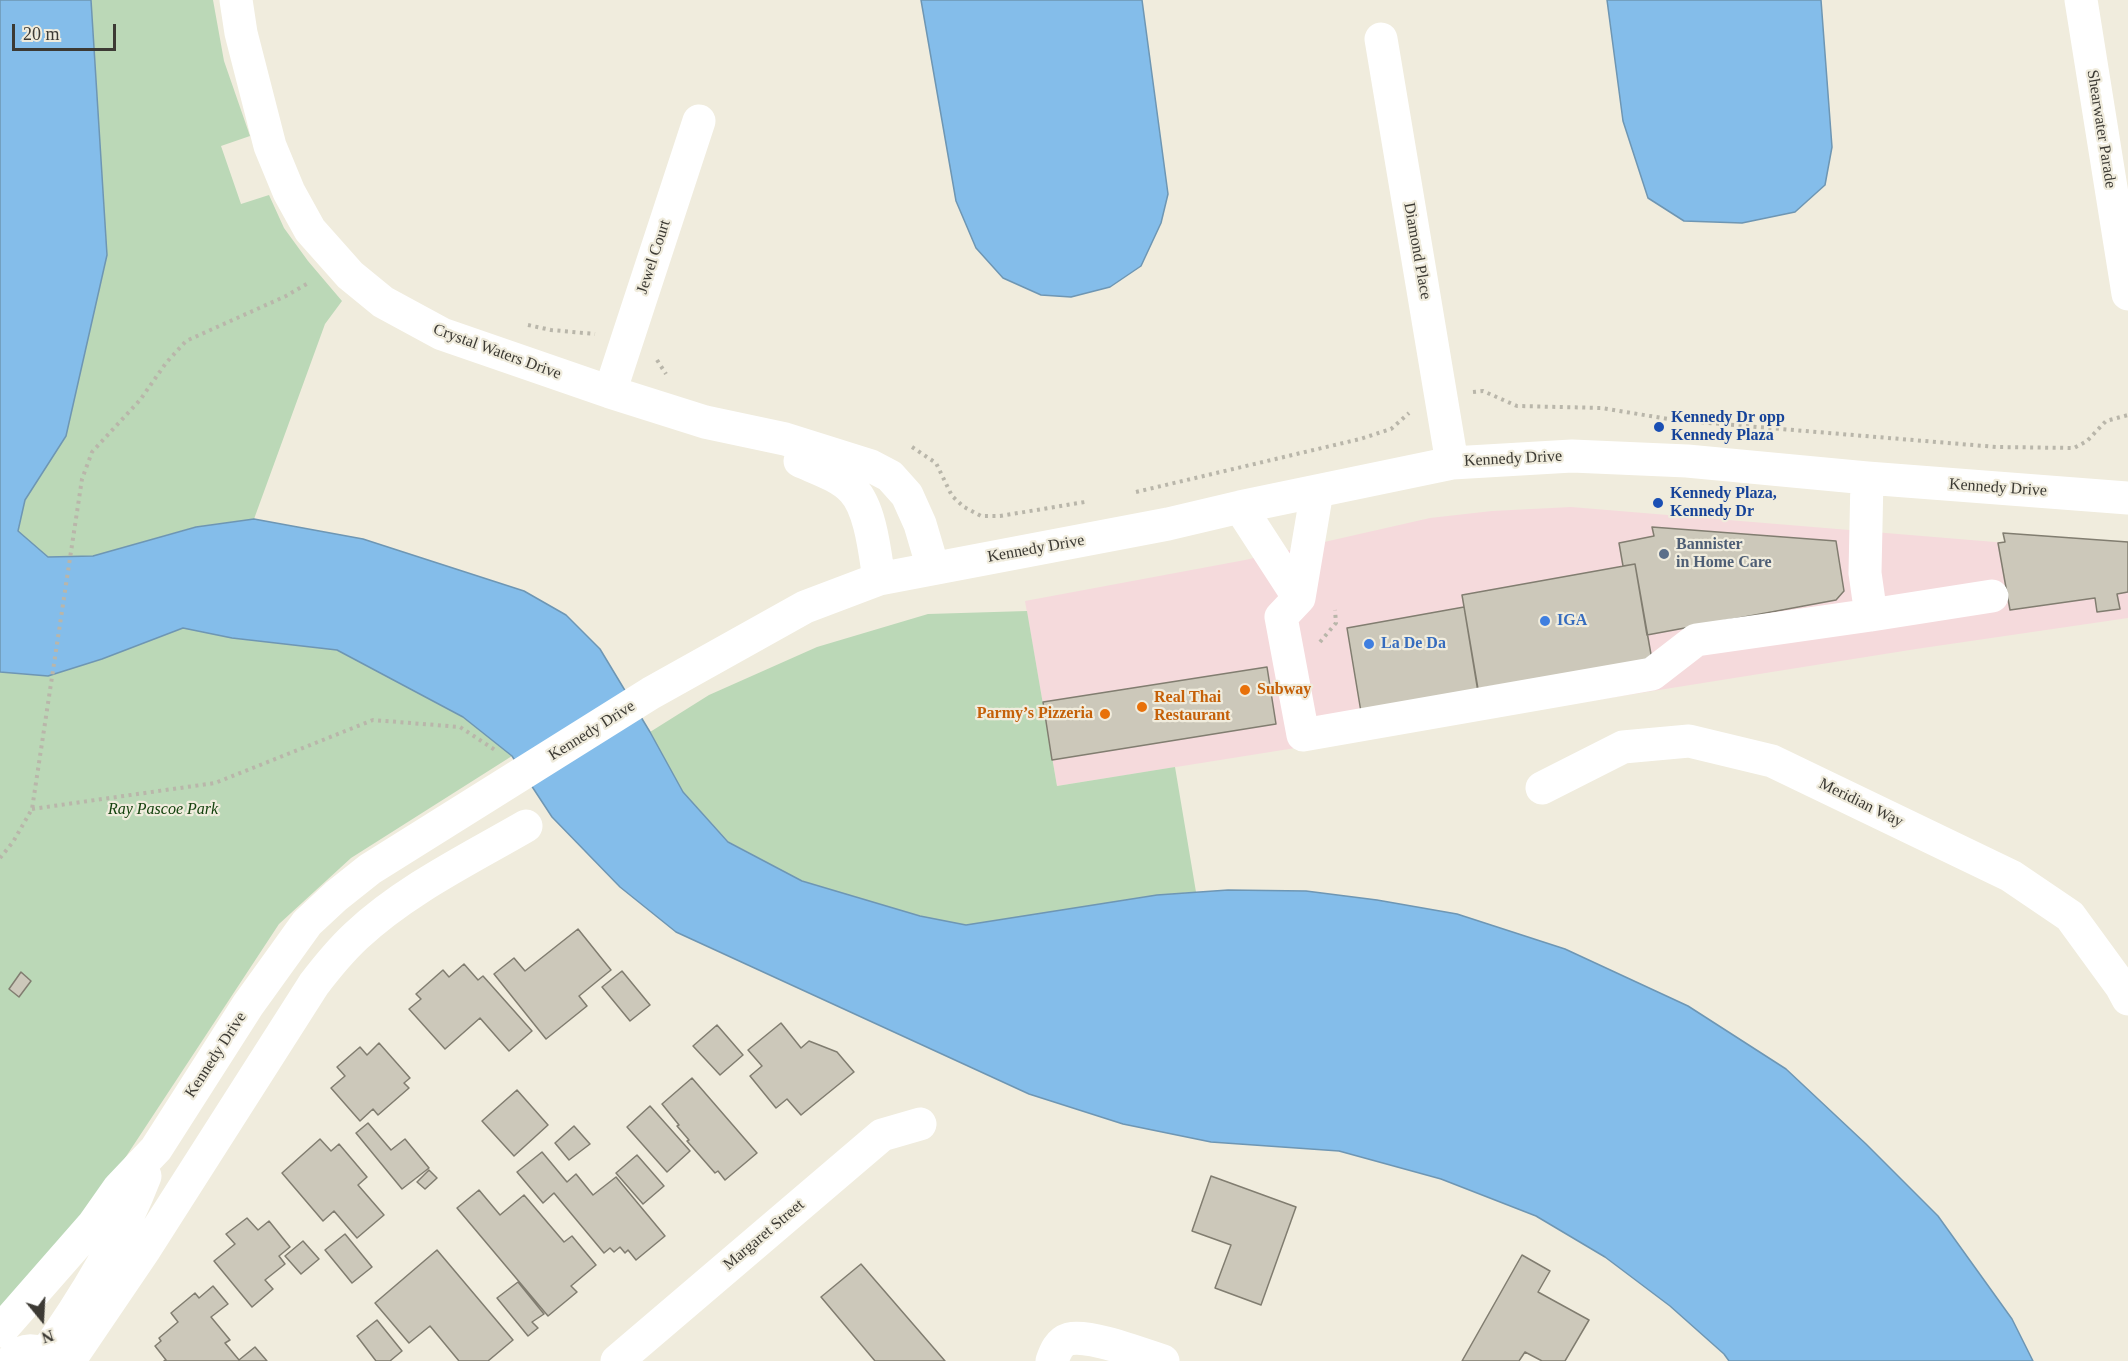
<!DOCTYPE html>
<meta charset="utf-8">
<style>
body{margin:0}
#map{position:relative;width:2128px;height:1361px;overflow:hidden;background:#f0ecdd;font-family:Georgia,serif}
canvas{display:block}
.north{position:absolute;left:12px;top:1289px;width:60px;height:60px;-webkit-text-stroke:4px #f0ecdd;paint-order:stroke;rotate:162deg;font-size:16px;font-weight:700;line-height:24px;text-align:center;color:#3c3a34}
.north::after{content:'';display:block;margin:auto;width:21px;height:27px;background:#3c3a34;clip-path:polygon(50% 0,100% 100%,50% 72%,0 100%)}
.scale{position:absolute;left:12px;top:24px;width:104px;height:27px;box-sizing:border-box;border:3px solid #3c3a34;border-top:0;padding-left:8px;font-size:18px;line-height:21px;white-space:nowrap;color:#3c3a34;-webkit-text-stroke:4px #f0ecdd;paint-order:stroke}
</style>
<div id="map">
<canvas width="2128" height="1361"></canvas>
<div class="north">N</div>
<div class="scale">20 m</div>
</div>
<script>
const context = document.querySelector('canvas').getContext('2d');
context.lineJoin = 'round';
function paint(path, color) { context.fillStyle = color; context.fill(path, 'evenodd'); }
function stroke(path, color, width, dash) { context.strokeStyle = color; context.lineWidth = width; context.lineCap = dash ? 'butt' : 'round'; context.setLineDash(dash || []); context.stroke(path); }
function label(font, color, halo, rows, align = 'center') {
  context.font = font + ' Georgia,serif'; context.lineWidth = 4.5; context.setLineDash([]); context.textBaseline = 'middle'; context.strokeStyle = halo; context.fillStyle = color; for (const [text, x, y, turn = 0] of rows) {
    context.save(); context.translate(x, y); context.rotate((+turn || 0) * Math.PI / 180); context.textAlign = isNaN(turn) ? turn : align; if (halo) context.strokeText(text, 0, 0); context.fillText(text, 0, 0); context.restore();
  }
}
const commercial = new Path2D(`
 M1571 507 2128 553V618L1916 649 1057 786 1025 601 1245 560 1430 518 1492 511Z`);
const green = new Path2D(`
 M91 0H213L224 61 250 136 221 146 241 204 269 195 284 228 308 261 342 301 325 324 254 519 195 527 93 556 48 557 18 531 25 500 66 436 107 255Z
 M1027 611 1057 786 1175 767 1196 892 1157 895 966 925 920 916 802 881 729 842 683 792 650 732 709 695 817 647 928 614Z
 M183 628 232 638 337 650 463 717 512 756 351 858 279 924 81 1225 0 1312V672L48 676 102 659Z`);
const water = new Path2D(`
 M0 0H91L107 255 66 436 25 500 18 531 48 557 93 556 196 527 254 519 363 539 524 591 566 615 600 649 650 732 683 792 728 842 802 881 920 916 966 925 1157 895 1228 890 1306 891 1377 900 1457 914 1565 949 1688 1006 1786 1069 1866 1144 1938 1216 2012 1319 2033 1361H1729L1724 1354 1670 1306 1605 1257 1536 1216 1441 1179 1339 1151 1211 1142 1123 1124 1029 1094 676 932 620 887 552 817 512 756 463 717 337 650 232 638 183 628 102 659 48 676 0 672Z
 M921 0H1142L1168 194 1161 223 1141 266 1110 287 1071 297 1041 295 1003 278 976 248 956 201Z
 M1607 0H1821L1832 147 1825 185 1795 212 1742 223 1684 221 1648 198 1623 121Z`);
const building = new Path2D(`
 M1652 527 1836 541 1844 591 1836 600 1647 635 1635 564 1623 566 1619 543 1654 536Z
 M2003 533 2128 542V592L2117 594 2120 609 2097 612 2095 598 2010 610 1998 543 2005 542Z
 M1635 564 1652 660 1478 689 1462 595Z
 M1464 607 1478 692 1361 712 1347 628Z
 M1267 667 1276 724 1052 760 1043 702Z
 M578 929 611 970 579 996 587 1006 546 1039 494 974 514 958 525 971Z
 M464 964 478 980 483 976 532 1031 509 1051 480 1018 445 1049 409 1009 421 999 416 994 443 970 449 977Z
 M622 971 650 1005 630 1021 602 987Z
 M21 972 31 981 19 997 9 989Z
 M781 1023 801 1048 809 1041 837 1052 854 1072 801 1115 787 1099 776 1108 750 1076 762 1066 748 1050Z
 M717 1025 743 1055 720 1075 693 1046Z
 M379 1043 410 1078 404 1083 409 1088 378 1115 373 1109 360 1121 331 1088 345 1076 337 1067 360 1047 367 1055Z
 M692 1078 757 1153 725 1180 718 1171 715 1173 687 1141 689 1140 677 1126 679 1125 662 1104Z
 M517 1090 548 1125 514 1156 482 1121Z
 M650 1106 690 1151 667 1172 627 1127Z
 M368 1123 391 1150 405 1139 429 1168 402 1189 356 1133Z
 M574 1126 590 1144 569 1160 555 1143Z
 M320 1139 331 1151 339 1144 367 1177 358 1185 384 1215 357 1238 334 1211 323 1221 282 1173Z
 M542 1152 567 1182 576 1174 593 1195 616 1177 665 1236 636 1260 628 1250 625 1253 620 1247 614 1252 610 1248 604 1253 554 1193 543 1203 517 1172Z
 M637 1155 664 1186 643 1204 616 1173Z
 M429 1170 437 1178 425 1189 417 1182Z
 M1211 1176 1296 1207 1261 1305 1215 1288 1231 1245 1192 1231Z
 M479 1190 500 1215 524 1195 564 1242 572 1236 596 1265 571 1286 577 1292 548 1316 457 1208Z
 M247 1218 258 1230 269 1221 290 1247 279 1256 285 1264 265 1280 273 1289 252 1307 214 1261 235 1244 226 1234Z
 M345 1234 372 1267 352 1283 325 1250Z
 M303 1241 319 1259 301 1274 285 1256Z
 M437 1250 513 1340 488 1361H459L430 1326 409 1343 375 1303Z
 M1522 1255 1550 1271 1538 1292 1589 1320 1565 1361H1542L1525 1352 1519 1361H1462Z
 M861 1264 945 1361H875L821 1297Z
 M518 1282 544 1314 532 1322 538 1328 528 1336 497 1298Z
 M213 1286 228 1304 211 1317 230 1340 225 1343 239 1360 255 1347 267 1361H164L166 1360 155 1346 161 1341 159 1338 178 1322 171 1313 195 1293 199 1298Z
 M377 1320 402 1351 390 1361H376L357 1336Z`);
const path = new Path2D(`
 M528 325 551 330 595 334
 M657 360 666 374
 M1473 392 1483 391 1517 406 1602 408 1674 420 1997 447 2074 448 2087 441 2106 421 2128 415
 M912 447 936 463 952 496 964 507 981 516H1000L1085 502
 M1136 492 1360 439 1391 429 1409 413
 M1320 642 1336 623 1335 610
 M32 809 215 783 373 720 460 727 495 750
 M0 858 13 842 32 809 82 479 92 452 140 400 166 363 186 341 286 296 310 282`);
const minor = new Path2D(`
 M236 0 241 33 270 146 289 192 310 230 350 275 383 302 442 334 610 392 705 422 785 439 871 466 890 476 907 495 920 524 933 568
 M2081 0 2128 294
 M1381 39 1452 463
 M610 392 699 121
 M800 461C818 469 840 476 853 490 871 509 875 554 879 579
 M1317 491 1299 598 1281 617 1303 735 1652 674 1696 640 1871 615 1865 573 1867 478
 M1240 507 1299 598
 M1871 615 1992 596
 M1542 788 1623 747 1689 741 1772 761 2011 876 2070 916 2121 986 2128 999
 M0 1331 93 1225 119 1188 156 1149 248 1005 307 923 336 896 370 869 651 693 805 607 879 579 1168 524 1240 507 1452 463 1572 456 1687 461 1867 478 2128 498
 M11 1361C25 1346 38 1349 54 1361
 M40 1361C81 1304 120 1241 145 1176
 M69 1361 145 1249 314 984C327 967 341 950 356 936 405 890 469 859 526 826
 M617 1361 882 1135 920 1124
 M1052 1361C1055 1352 1059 1342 1069 1339 1090 1334 1141 1354 1163 1361`);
const markers = [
 [1659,427,6,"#1a4fb4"],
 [1658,503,6,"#1a4fb4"],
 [1664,554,6,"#5c6f8a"],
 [1545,621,6,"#3f7fe0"],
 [1369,644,6,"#3f7fe0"],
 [1245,690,6,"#e8710a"],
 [1142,707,6,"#e8710a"],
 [1105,714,6,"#e8710a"]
];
const streetNames = [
 ["Shearwater Parade",2101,129,81],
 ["Diamond Place",1417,251,80],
 ["Jewel Court",654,257,-72],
 ["Crystal Waters Drive",497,352,20],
 ["Kennedy Drive",1513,459,-3],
 ["Kennedy Drive",1998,488,4],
 ["Kennedy Drive",1036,549,-10],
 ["Kennedy Drive",592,731,-32],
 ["Meridian Way",1861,803,26],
 ["Kennedy Drive",216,1055,-57],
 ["Margaret Street",764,1235,-40]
];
const transitNames = [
 ["Kennedy Dr opp",1671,418],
 ["Kennedy Plaza",1671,436],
 ["Kennedy Plaza,",1670,494],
 ["Kennedy Dr",1670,512]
];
const serviceNames = [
 ["Bannister",1676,545],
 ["in Home Care",1676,563]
];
const shopNames = [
 ["IGA",1557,621],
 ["La De Da",1381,644]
];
const foodNames = [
 ["Subway",1257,690],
 ["Real Thai",1154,698],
 ["Restaurant",1154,716],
 ["Parmy’s Pizzeria",1093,714,"right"]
];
const parkNames = [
 ["Ray Pascoe Park",163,810]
];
paint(commercial, '#f5dadc');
paint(green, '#bbd8b7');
paint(water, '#84bdea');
stroke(water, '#6e96b3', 1.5);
paint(building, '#ccc8ba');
stroke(building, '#817d70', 1.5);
stroke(path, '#b9b6aa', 4, [3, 4.5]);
stroke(minor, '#fff', 33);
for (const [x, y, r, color] of markers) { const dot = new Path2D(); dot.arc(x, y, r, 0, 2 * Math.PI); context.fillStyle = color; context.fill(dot); stroke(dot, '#f0ecdd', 2); }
label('16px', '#3c3a34', '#f0ecdd', streetNames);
label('bold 16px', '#164399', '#f0ecdd', transitNames, 'left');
label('bold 16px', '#4e5e75', '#f0ecdd', serviceNames, 'left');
label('bold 16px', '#366cbe', '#f0ecdd', shopNames, 'left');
label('bold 16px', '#c56008', '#f0ecdd', foodNames, 'left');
label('italic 16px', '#14420e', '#f0ecdd', parkNames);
</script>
